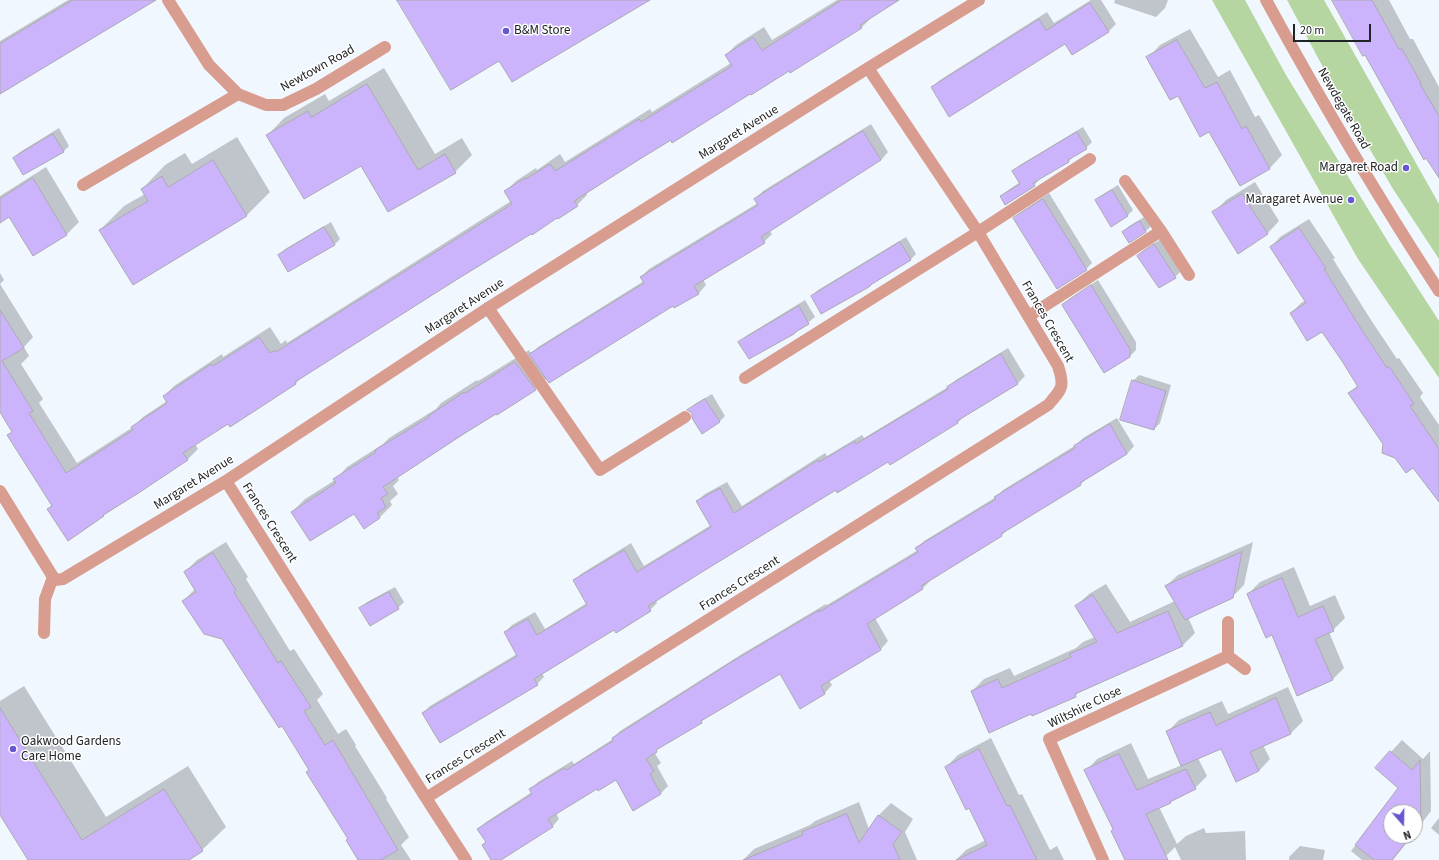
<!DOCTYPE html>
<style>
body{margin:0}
#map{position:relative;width:1439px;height:860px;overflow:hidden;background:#f0f7fe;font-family:"Source Sans 3",sans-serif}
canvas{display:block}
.north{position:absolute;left:1383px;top:804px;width:40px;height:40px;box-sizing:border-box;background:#fff;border:1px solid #a6a7a8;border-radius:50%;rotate:160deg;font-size:11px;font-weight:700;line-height:16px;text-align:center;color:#202426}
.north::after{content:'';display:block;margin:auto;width:14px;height:18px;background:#6557d0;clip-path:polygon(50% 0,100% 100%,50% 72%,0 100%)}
.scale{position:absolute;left:1293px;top:24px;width:78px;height:18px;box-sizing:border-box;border:2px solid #202426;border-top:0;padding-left:5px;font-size:12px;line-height:14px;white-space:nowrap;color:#202426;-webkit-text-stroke:3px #fff;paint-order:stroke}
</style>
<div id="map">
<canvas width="1439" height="860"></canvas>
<div class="north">N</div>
<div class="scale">20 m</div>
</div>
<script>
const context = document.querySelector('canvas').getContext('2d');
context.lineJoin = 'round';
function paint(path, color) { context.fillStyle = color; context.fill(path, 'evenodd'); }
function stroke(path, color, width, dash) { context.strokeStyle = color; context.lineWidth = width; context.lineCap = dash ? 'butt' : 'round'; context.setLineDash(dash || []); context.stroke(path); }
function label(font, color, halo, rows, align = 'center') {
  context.font = font + ' "Source Sans 3",sans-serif'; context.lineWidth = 3; context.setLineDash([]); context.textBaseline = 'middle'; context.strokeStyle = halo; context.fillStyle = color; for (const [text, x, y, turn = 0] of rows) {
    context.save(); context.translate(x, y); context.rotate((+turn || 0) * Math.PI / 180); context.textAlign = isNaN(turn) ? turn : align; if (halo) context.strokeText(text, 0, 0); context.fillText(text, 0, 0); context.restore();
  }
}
const green = new Path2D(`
 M1212 0H1245L1286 75 1390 245 1439 321V378L1358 259Z
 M1287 0H1324L1439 204V259L1393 189 1332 84Z`);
const shadow = new Path2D(`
 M68 0H149L0 93V41Z
 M837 0H897L872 17 862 27 791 72 789 70 671 139 586 192 587 195 577 205 532 232 302 377 296 383 231 426 228 422 195 444 198 449 187 460 103 516 48 509 52 505 9 435 13 431 0 410V273L4 280 0 284 33 337 24 347 29 356 21 364 43 399 39 403 77 463 133 427 143 417 167 401 164 396 174 386 222 354 223 357 270 327 281 344 286 340 287 343 511 201 505 192 516 181 536 168 537 170 560 154 565 162 650 109 652 112 731 63 726 55 736 45 764 27 772 40Z
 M1091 0H1101L1116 24 1108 32 1066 43 932 87 940 80 1047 12 1054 23Z
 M1115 0H1168L1165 8 1156 17 1114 3Z
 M1333 0H1389L1410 39H1413L1439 87V176Z
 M1190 29 1218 77 1230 70 1255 117 1259 115 1282 155 1270 168 1240 185 1209 131 1148 58 1160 45Z
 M384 68 435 154 462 138 472 155 455 172 388 210 361 164 268 135 284 118 325 94 329 101Z
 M871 124 888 152 881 160 769 230 772 234 764 242 703 279 706 285 699 293 674 307 673 305 547 378 535 390 497 413 397 477 399 480 393 486 398 494 390 501 392 505 380 517 364 527 355 512H292L305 499 335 480 347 467 383 444 389 438 436 409 441 403 477 380 478 381 529 350 531 354 538 347 644 281 641 277 649 269 758 203 755 199 763 191Z
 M1083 127 1092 142 1086 148 1075 155 1069 161 1040 178V179L1034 185 1001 197 1007 191 1020 182 1014 171 1020 165Z
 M59 128 69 146 63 152 14 158 20 152Z
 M237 137 270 192 246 216 100 230 124 206 145 194 142 189 165 165 185 153 192 164Z
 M46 167 79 222 67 234 34 255 10 216 0 222V196Z
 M1255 182 1279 221 1267 234 1213 213 1226 200Z
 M1118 185 1133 210 1127 216 1096 201 1102 195Z
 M1049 193 1092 263 1086 269 1058 287 1015 218 1021 212Z
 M1146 216 1152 225 1146 231 1129 241 1123 232 1129 226Z
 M1309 219 1335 258 1333 259 1369 317 1397 359 1399 358 1423 393 1420 397 1439 425V500L1413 467 1384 444 1349 393 1358 385 1322 331 1291 313 1301 303 1306 300 1271 247 1280 237Z
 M331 222 340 239 334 245 308 260 279 255 285 249Z
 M906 237 916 254 910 260 812 296 818 290Z
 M1161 239 1181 271 1175 277 1138 256 1144 250Z
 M1098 280 1136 342V350L1130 356 1063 305 1069 299Z
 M805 300 815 317 794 334 740 342 746 336Z
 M1008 348 1025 376 1018 383 965 416 957 423 836 489 656 600 657 603 650 610 617 632 615 628 542 673 544 677 537 684 423 713 430 706 517 654 505 632 512 625 535 612 545 629 587 603 574 581 581 574 631 543 644 566 711 525 697 501 705 494 727 482 742 506 825 453 827 456 862 435 864 438 948 387 956 380Z
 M1139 375 1171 385 1160 423 1154 429 1133 381Z
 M712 394 725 416 719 422 692 413 689 410 695 404Z
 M1117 418 1134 446 1127 454 1086 479 1081 484 1009 528 1002 535 929 580 930 581 922 589 875 618 888 641 881 649 829 680 832 685 825 693 800 707 780 673 707 717 701 722 662 745 654 752 661 763 657 766 668 786 661 793 634 809 616 779 598 788 556 813 559 819 552 827 500 860H492L483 845 486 841 478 829 486 822 532 792 530 790 538 782 572 761 574 764 613 739V738L620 731 742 654 826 604 827 605 918 550 917 548 924 541 996 497 1003 490 1076 445 1083 438Z
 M226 542 248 577 246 579 290 651 294 649 323 694 317 700 338 734 346 729 356 745 355 746 387 798 386 799 409 837 401 845 411 860H359L349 839 310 770 282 724 223 638 183 601 196 588 185 572 197 560Z
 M1253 542 1244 585 1232 597 1188 617 1195 633 1183 645 1081 690 1075 696 1031 713 972 691 984 679 1010 668 1014 676 1076 648 1083 642 1095 637 1076 606 1089 594 1106 584 1130 622 1175 601 1166 586 1178 575Z
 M1294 567 1310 606 1335 595 1345 618 1333 630 1329 632 1344 668 1332 680 1248 594 1260 582Z
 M395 587 404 602 398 608H360L367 602Z
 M24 686 106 817 188 766 226 827 202 850 187 860H29L0 814V701Z
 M1288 687 1303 721 1291 733 1263 745 1270 759 1259 771 1222 747 1198 758 1207 776 1195 788 1174 798 1170 802 1159 807 1177 844 1186 836 1204 828 1206 833 1245 831 1246 860H1181L1175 847 1166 856 1159 860H1126L1114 829 1086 771 1097 759 1131 743 1148 779 1182 765 1167 732 1179 720 1222 701 1228 714Z
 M991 738 1019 795 1022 794 1050 850 1057 846 1064 860H956L966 850 986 840 969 807 946 767 958 755Z
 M1402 740 1423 759 1430 751 1431 811 1415 832V812H1391V836H1412L1393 860H1362L1351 851 1400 788 1377 767Z
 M859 802 869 829 879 815 891 803 913 819 905 832 917 860H743L754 849 810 825 815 821Z
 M1439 818V835L1431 828Z
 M1300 846 1325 850 1323 860H1289V857Z`);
const building = new Path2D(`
 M73 0H156L0 94V44Z
 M397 0H650L512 82 499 61 451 90Z
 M842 0H899L860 25 862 28 790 73 789 71 751 95 750 94 672 143 671 140 640 159 574 201 578 206 558 219 557 218 532 235 531 234 456 280 295 382 296 384 230 427 228 424 206 438 183 453 188 460 137 494 103 515 104 516 68 541 47 509 52 506 7 435 12 432 0 412V310L24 348 2 361 33 411 29 413 66 473 133 430 131 427 167 403 163 396 211 364 213 366 259 337 270 353 275 350 276 352 512 204 504 191 525 178 526 179 550 164 555 171 639 119 641 122 732 66 725 55 753 37 762 50Z
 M1332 0H1372L1399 49H1402L1421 83 1420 84 1439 116V178L1426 158 1424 160 1365 55 1363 56Z
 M1090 3 1109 32 1072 55 1065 44 949 117 931 87 1039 19 1046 30Z
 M1177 40 1205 88 1217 82 1242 129 1246 126 1270 169 1240 186 1209 132 1200 137 1178 96 1170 100 1146 57Z
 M367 84 418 170 445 154 456 173 388 212 361 166 304 199 266 135 308 111 311 117Z
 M863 131 881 160 761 237 765 243 694 286 699 294 674 308 673 306 549 383 529 354 644 283 640 277 758 205 754 199Z
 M1077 132 1087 149 1068 160 1069 162 1033 183 1035 186 1005 205 1000 196 1020 184 1012 171Z
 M53 134 64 152 23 175 13 158Z
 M213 160 247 216 133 285 99 230 148 201 141 189 162 176 168 187Z
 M33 178 67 235 33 256 9 217 0 223V199Z
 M1112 190 1128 216 1111 227 1095 200Z
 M1242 194 1268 234 1238 254 1212 212Z
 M1043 199 1087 270 1057 289 1013 218Z
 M1140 221 1146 232 1129 243 1122 232Z
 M324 227 335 245 288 272 278 255Z
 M1299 228 1326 268 1324 269 1360 327 1387 368 1389 366 1414 404 1410 406 1439 449V502L1413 468 1406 473 1395 458 1382 453 1383 444 1348 393 1358 387 1342 361 1322 332 1307 341 1290 313 1306 303 1270 247Z
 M900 242 911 260 872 284 869 287 821 314 811 296Z
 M1154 244 1176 278 1159 288 1137 256Z
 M1091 285 1130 349V357L1104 373 1062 305Z
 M799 306 809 324 794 333V334L749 359 738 342Z
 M1001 354 1018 384 957 421 958 423 890 465 888 462 837 493 836 490 702 572 648 606 651 611 616 633 614 630 534 679 538 685 440 743 422 713 517 656 504 632 528 619 537 635 587 605 573 580 624 550 637 572 711 527 696 501 720 488 734 513 818 460 819 462 855 441 856 444 948 389 947 387Z
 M515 362 536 390 497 415 496 414 465 433 383 487 388 494 381 498 386 507 377 513 380 518 364 529 354 514 310 541 291 512 336 483 333 479 376 452 375 450 429 417 428 416 464 392 465 393Z
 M1132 380 1166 391 1154 430 1120 420Z
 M705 399 720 422 702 434 692 418V413L687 410Z
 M1110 424 1127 454 1080 483 1081 485 1001 534 1002 536 921 586 923 589 867 624 881 650 821 686 825 694 800 709 780 674 701 721 702 723 656 750 657 752 646 759 654 771 650 774 661 794 633 811 616 780 598 791 597 789 548 819 553 827 501 860H491L482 845 486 842 477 829 532 794 529 789 564 768 566 770 613 741 612 738 733 661 819 610V612L918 552 915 548 996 499 994 497 1075 448 1074 446Z
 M1242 552 1233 598 1185 620 1165 586Z
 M213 553 236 590 234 592 278 663 281 661 311 707 304 711 325 745 333 740 398 850 381 860H358L346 840 348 839 306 772 309 770 282 726 279 728 222 639 204 634 182 601 196 592 184 572Z
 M1282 578 1298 617 1323 606 1334 631 1315 639 1333 680 1297 696 1272 635 1266 638 1247 594Z
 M389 592 399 609 370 626 359 608Z
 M1093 595 1117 633 1168 611 1183 646 1075 694 1076 697 1032 716 1031 714 989 733 971 691 998 679 1002 688 1071 657 1069 654 1097 642 1075 606Z
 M1276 698 1291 734 1250 752 1259 771 1236 782 1221 749 1181 766 1166 731 1210 712 1216 725Z
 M0 708 82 840 164 789 203 851 189 860H28L0 815Z
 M979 749 1007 806 1010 805 1037 860H956L987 845 969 808 966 810 945 767Z
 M1390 751 1412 770 1420 760 1421 823 1415 830V812H1391V836H1411L1392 860H1374L1355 845 1398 788 1375 768Z
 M1119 754 1137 790 1186 769 1196 789 1170 802 1171 803 1146 814 1168 860H1125L1111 831 1113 829 1084 770Z
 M847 814 859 843 878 815 902 832 893 844 900 860H743L803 835 802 832Z`);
const lane = new Path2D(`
 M168 0 209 65 238 94 266 105H283L316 89 385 47
 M1125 181 1161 231 1189 275
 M83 185 238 94
 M488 308 600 470 685 417
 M1029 316 1161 231
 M745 378 978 232 1090 159
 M44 633 45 599 53 577`);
const street = new Path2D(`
 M1266 0C1320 99 1377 196 1439 291
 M226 481 426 798 1048 405C1062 389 1065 387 1058 366L978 232 868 68
 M0 491 53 577 55 580 63 579 226 481 488 308 868 68 979 0
 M1228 622V656L1245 669
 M426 798 466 860
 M1103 860 1049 739 1228 656`);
const markers = [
 [506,31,4,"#6557d0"],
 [1406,168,4,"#6557d0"],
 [1351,200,4,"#6557d0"],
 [13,749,4,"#6557d0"]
];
const poiNames = [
 ["B&M Store",514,31],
 ["Margaret Road",1398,168,"right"],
 ["Maragaret Avenue",1343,200,"right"],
 ["Oakwood Gardens",21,742],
 ["Care Home",21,757]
];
const streetNames = [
 ["Newtown Road",318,69,-29],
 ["Newdegate Road",1343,109,60],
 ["Margaret Avenue",739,133,-32],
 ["Margaret Avenue",465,307,-33],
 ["Frances Crescent",1047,322,60],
 ["Margaret Avenue",194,483,-32],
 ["Frances Crescent",269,523,58],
 ["Frances Crescent",740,584,-32],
 ["Wiltshire Close",1085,708,-26],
 ["Frances Crescent",466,757,-32]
];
paint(green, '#b5d6a0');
paint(shadow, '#0003');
paint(building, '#ccb4fd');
stroke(building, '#aba8b2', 1);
stroke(lane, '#d89d8e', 12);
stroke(street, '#d89d8e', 12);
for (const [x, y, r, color] of markers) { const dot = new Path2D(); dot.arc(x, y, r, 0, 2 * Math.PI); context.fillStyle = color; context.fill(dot); stroke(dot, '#fff', 1.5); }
label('13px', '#202426', '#fff', poiNames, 'left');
label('13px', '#202426', '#fff', streetNames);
</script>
